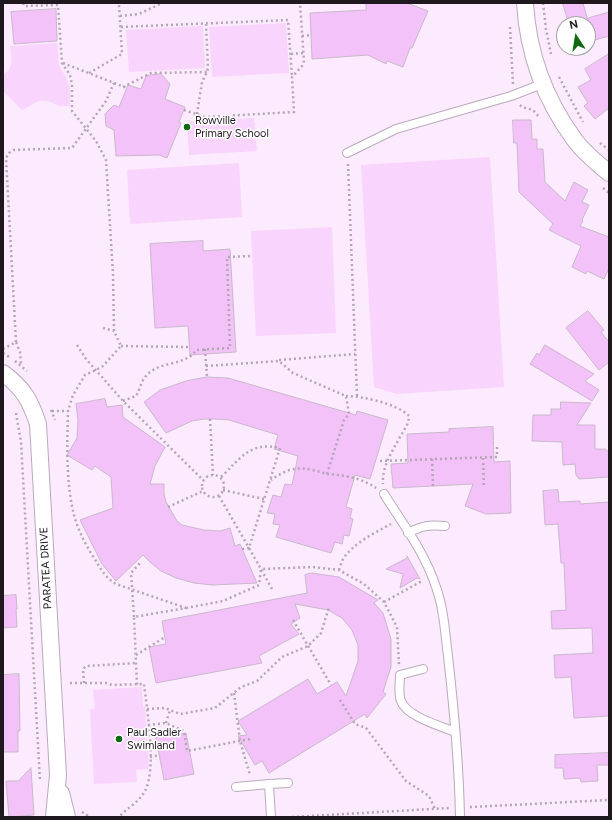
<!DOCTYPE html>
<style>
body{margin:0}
#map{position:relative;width:612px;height:820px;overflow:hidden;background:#fcebfe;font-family:Figtree,sans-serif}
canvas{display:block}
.frame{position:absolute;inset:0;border:4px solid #1f181f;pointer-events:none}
.north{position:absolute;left:556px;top:16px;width:40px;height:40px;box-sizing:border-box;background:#fff;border:1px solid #a5a3a5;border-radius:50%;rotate:348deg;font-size:11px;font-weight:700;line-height:16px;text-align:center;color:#1f181f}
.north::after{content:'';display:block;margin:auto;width:14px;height:18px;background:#0f6911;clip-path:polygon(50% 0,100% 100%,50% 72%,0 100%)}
</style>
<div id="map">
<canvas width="612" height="820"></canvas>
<div class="frame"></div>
<div class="north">N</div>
</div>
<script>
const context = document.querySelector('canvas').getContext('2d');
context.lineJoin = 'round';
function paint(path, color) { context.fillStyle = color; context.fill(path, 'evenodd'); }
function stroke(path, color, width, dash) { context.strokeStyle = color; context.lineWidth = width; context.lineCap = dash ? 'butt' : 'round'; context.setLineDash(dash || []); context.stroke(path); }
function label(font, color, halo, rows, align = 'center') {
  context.font = font + ' Figtree,sans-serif'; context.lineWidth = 3; context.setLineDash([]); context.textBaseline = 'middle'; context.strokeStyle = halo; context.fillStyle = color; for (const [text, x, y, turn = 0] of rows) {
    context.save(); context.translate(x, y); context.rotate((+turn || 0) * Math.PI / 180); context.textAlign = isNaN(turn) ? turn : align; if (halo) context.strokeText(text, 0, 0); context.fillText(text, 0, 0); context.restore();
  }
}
const green = new Path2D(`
 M286 23 289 73 212 77 209 27Z
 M203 26 205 68 129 72 126 30Z
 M57 43 59 65 67 79 70 89V105C55 109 57 102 45 101 38 99 29 107 22 110L3 91V74C15 70 11 56 10 46Z
 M254 118 257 151 189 155 187 122Z
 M490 157 504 387 397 394 374 387 361 165Z
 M239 163 242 217 130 224 127 170Z
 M332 227 336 333 256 336 251 231Z
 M142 687 143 707H145L149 769 136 770 137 782 94 784 90 709H95L93 690Z`);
const building = new Path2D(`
 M366 3H407L428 11 412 48H410L403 67 387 61 386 64 368 55 312 59 310 13 366 10Z
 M563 3H583L588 21V18L609 12V36L588 42V24H569Z
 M56 9 57 41 14 44 11 12Z
 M609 54V108L595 119 584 106 588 103 578 87 591 80 585 69Z
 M161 74 170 84 165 99 185 107 179 122 181 123 167 158 159 155 116 156 114 130 106 126 105 114 114 105 119 107 128 85 141 89 146 76Z
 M513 120H531L532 139H537V149H543L545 182 565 201 574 182 588 190 582 202 589 205 582 220 583 221 580 226 609 237V268L604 279 587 271 586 274 572 267 581 246 549 230 553 224 519 192 517 143H514Z
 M203 241V251L230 249 236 352 190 355 188 326 155 328 150 244Z
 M588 311 604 330 601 332 609 342V362L599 370 566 328Z
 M545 345 594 374 585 381 599 390 592 401 530 364 537 353 539 355Z
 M207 377 228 378 356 415 357 411 388 420 370 479 355 475 346 507 352 509 350 518 353 519 349 536 344 535 342 544 335 542 331 553 276 537 280 525 273 524 275 514 267 513 273 495 281 497 285 484 292 485 298 456 274 449 278 435 229 420 215 419H204L192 421 166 433 144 402 160 390 186 381Z
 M105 399 107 407 122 405 123 417 165 447 155 466 150 484H164V494L166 502 177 521 182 525 204 530 220 531 230 528 235 546 240 544 257 583 212 585 194 583 176 578 161 571 151 563 143 555 116 581 102 564 80 520 113 508 111 477 95 466 92 470 67 455 77 438 78 420 76 404Z
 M561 402 591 403 577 425H595V449H605L609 452V477L579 479 576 475 575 464 563 465 562 442 532 441 533 415H551V409H560Z
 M493 427 494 462 510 461 511 513 486 514 465 506 473 484 393 488 391 464 408 463 407 434 449 432V429Z
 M558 490 559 502 580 501V504L609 502V716L574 718 571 677 555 678 554 655 593 653 592 628 552 629 551 611 566 610 564 563H561L558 524 545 525 543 491Z
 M407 556 420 579 417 578 400 588 403 574 386 569 407 558Z
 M312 573 339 577 378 600 374 603 383 613 391 639V667L383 692 386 694 367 718 365 714 269 773 262 761 255 765 238 736 247 735 238 721 308 679 317 694 337 682 346 696 358 661V645L352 630 342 618 328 610 295 604 300 618 291 624 299 634 259 656 262 663 156 683 149 647 166 644 162 621 307 593 305 575Z
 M16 595 17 609H16L17 627 3 628V596Z
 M19 674 20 731H18V752H3V675Z
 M180 731V734L186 733 194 774 164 780 156 738Z
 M609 753V765H597L598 781 581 782 580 778 564 779 563 768H555V755Z
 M31 768 34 815 9 817 6 781H18Z`);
const path = new Path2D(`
 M23 3 24 6 58 5 62 63 70 75 72 85V111L96 141 106 160 113 274 114 331 121 346 103 366 96 370 85 375 73 395 68 411
 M543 3 546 29 551 54
 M120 16 139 14 162 3
 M121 27 288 20 292 77
 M510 27 513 84
 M302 36 311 35
 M291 54 303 53
 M63 63 127 88
 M89 73 122 54 119 5
 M559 77 583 122
 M123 87 151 73 207 72
 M520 105 522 107 533 110 540 118
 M184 110 205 117 294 112 292 77 302 66 304 61 300 3
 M197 114 202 82 207 72 208 68 206 24
 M600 143 609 150
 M348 164 357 396
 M603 188 609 193
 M103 328 114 331
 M16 342 6 158 9 153 14 150 72 148 106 101 114 83
 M77 345 86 359 123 401 204 481
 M121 346 189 347
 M3 349 16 342 20 352 21 364
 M205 349 207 377
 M3 353 11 358
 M279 360 355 354
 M15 361 27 371
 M206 366 279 361 293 373 346 396 349 414 344 420 327 474C317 471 305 467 294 469 286 470 277 476 271 480
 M346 396C362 396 398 404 409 416 409 425 403 431 399 439 391 453 382 467 383 484
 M123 401 136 396C140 390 141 381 146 376 159 360 185 367 196 350L230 348 227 257 252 256
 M51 410 55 420
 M52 411H68C67 444 66 479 73 511 77 529 86 546 96 561 101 570 107 579 116 584L186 608 134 617 137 685
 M16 413 21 442 40 781
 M210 419 213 475
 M483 458 484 488
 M432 459 433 486
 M380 461 497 457V446
 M327 474C343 475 362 478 376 488
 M202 486a11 11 0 1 1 22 0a11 11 0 1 1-22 0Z
 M223 490 264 499
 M219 496 249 548 242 549
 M168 507 203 491
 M339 570C340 567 341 564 342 561 350 545 376 532 391 524
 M272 589 261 569 313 567 339 570 364 584 384 602 397 627 399 665
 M384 602 422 581
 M186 608 223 601 259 585 261 569 249 548 280 448C250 441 240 459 220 478
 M134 617 131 573 141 562
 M293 620 331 685
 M136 655 165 637
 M70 683H106L112 685 144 684C147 711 157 768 145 791 139 802 127 808 119 817
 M84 683 83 669 86 666 136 663
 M234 693 240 741 250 775
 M340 700 355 724 366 728 406 781 429 796 435 809
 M147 709 165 708 180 714 215 708 241 687 257 681 282 657 308 646 321 633 329 607
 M166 723 170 710
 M148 725 166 723 184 731 187 751 250 739
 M150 757 160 755
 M470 807 609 800
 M82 812 90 817
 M292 817 449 808`);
const lane = new Path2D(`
 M347 153 396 129 511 96 542 84
 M384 494C403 524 425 553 436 587 444 609 445 633 448 656 454 709 459 763 460 817
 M408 533C423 525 429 525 445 526
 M423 669 400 675C400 683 398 694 401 701 407 717 441 726 455 732
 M269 784 288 783
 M236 787 269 784 271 817`);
const street = new Path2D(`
 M525 3C528 54 544 98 574 139 583 152 597 163 609 173
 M3 373C24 389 30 400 38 424L58 775 54 817
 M61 793 67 817`);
const markers = [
 [187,127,4,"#0f6911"],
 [119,739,4,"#0f6911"]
];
const poiNames = [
 ["Rowville",195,121],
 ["Primary School",195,134],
 ["Paul Sadler",127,733],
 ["Swimland",127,746]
];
const streetNames = [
 ["PARATEA DRIVE",46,568,-93]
];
paint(green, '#f9d4fd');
paint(building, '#f3c2f9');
stroke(building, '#c9b8cb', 1);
stroke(lane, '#baa9bc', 10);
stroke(street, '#baa9bc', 18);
stroke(path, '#b4a6b5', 2.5, [2, 3]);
stroke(lane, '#fff', 8);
stroke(street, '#fff', 16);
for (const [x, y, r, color] of markers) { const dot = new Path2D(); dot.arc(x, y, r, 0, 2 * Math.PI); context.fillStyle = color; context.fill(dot); stroke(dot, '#fff', 1.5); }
label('11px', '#1f181f', '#fff', poiNames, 'left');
label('11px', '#1f181f', '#fff', streetNames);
</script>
